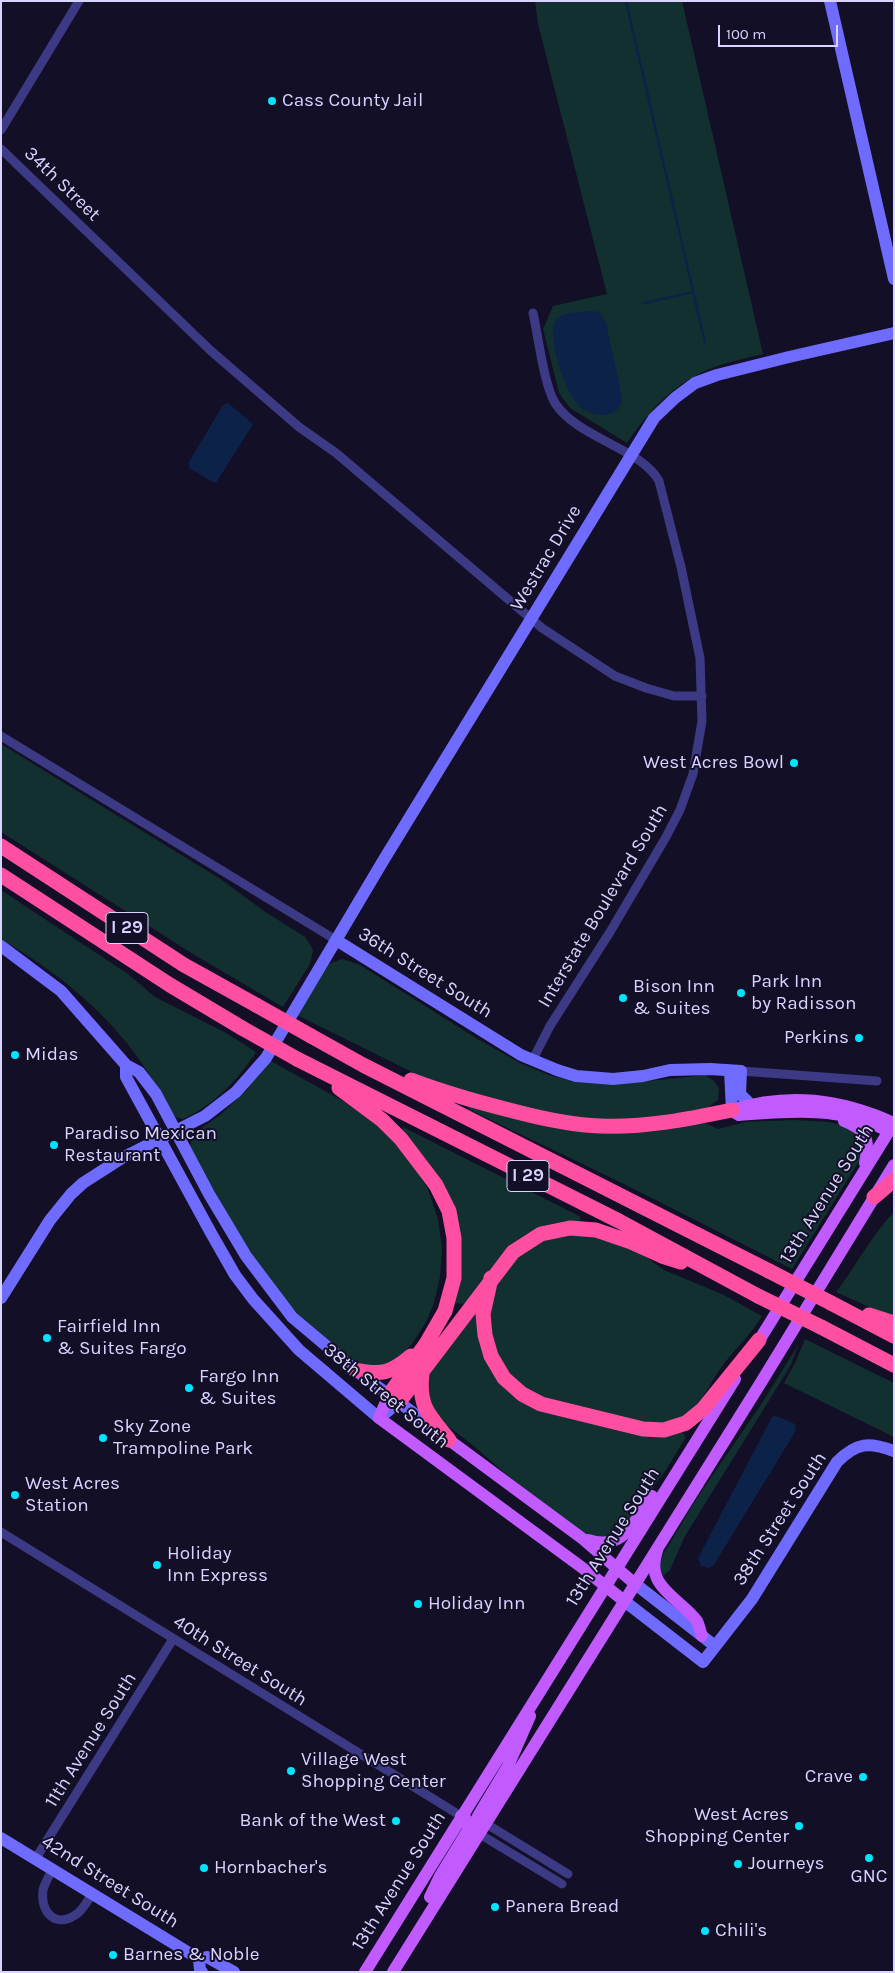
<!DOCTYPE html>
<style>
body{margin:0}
#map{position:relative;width:895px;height:1973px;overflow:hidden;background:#130f26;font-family:Karla,sans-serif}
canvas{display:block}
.frame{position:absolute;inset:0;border:2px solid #d9d4ff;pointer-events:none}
.scale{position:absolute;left:718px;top:25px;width:120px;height:22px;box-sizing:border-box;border:2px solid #d9d4ff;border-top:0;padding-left:6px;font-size:15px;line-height:18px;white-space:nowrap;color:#d9d4ff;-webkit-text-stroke:4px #130f26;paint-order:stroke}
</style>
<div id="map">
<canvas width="895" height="1973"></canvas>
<div class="frame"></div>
<div class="scale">100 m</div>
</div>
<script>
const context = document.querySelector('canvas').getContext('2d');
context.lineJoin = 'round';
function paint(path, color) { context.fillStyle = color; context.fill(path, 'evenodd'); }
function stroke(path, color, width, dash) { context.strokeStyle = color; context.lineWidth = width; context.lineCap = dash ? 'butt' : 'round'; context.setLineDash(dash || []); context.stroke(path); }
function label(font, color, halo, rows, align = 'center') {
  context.font = font + ' Karla,sans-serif'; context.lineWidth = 4; context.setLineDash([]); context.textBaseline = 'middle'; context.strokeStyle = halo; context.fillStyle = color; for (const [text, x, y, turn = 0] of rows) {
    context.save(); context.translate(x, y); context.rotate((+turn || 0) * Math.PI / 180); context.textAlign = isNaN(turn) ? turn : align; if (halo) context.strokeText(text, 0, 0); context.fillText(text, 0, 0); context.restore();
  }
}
const green = new Path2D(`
 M535 1H682L763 354C743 359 722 363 703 372 670 387 647 414 627 443L570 408 559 393 543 329 553 306 607 294 538 24Z
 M1 744 222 880 261 909 305 937 311 946 313 951 310 964 283 1007 193 954 1 832Z
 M1 890 128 974 155 997 228 1034 256 1052C238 1080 214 1105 183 1119L174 1117C162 1096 150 1074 136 1055 99 1005 54 971 1 939Z
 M342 959 360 965 476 1038 520 1063 549 1075 576 1082 612 1085 705 1075 713 1080 719 1088 718 1100 707 1108 616 1123 550 1117 426 1079 297 1015 329 964Z
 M269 1060 343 1101 375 1122 410 1160 428 1189 438 1219 442 1248 440 1277 434 1303 426 1322 412 1344 397 1359 385 1366 357 1364 298 1314 279 1295 251 1257 190 1147 193 1134 220 1115 246 1091Z
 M469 1104 567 1129 608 1134 657 1131 703 1122 718 1129 746 1122 794 1120 829 1122 849 1127 856 1132 863 1143 861 1158 792 1269 624 1184 468 1109Z
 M403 1127 581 1217 579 1222 515 1242 503 1253 464 1304 453 1303 444 1190 425 1158 400 1131Z
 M894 1212V1318L836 1292C856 1266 871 1236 894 1212Z
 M576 1234 597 1236 638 1251 664 1270 724 1295 762 1316C752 1333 738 1346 726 1361 699 1396 699 1427 645 1423L538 1397 522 1387 507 1373 497 1357 487 1318 491 1295 501 1274 515 1258 552 1236Z
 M471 1313 478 1315 515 1395 681 1431 686 1437 666 1470 620 1533 603 1540 584 1533 521 1487 475 1447 440 1420 430 1406 424 1383 433 1362Z
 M805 1339 894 1383V1437L784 1383 796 1361Z
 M798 1345 791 1365 685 1536 670 1570 663 1576 659 1567 663 1555 697 1498 760 1406Z`);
const water = new Path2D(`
 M590 311C600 311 602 314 606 323L620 386 622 404C616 412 609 416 599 415 593 414 586 412 581 408 567 397 541 327 559 317 567 312 581 312 590 311Z
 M228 403 253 424 216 483 211 481 189 468V462L223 405Z
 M776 1416 793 1423 796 1426 795 1432 714 1565 708 1568 701 1566 698 1558 772 1417Z`);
const stream = new Path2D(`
 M626 1 705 343
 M644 303 693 292`);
const street = new Path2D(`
 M1 130 79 1
 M1 149 210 350 299 427 336 453 542 628 615 676 646 688 674 696H702
 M1 736 336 940
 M532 1061 550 1026 610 932 666 837 680 810 693 774 702 721 700 658 681 567 659 481C641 448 577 438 555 403 544 385 538 335 533 313
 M741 1071 877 1081
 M1 1532 461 1816
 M485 1823 568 1874
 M478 1833 562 1884
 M36 1858 173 1639
 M53 1869C49 1876 45 1882 43 1890 40 1915 58 1929 78 1913 84 1908 88 1900 92 1894`);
const secondary = new Path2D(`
 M830 1 894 279
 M336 940 521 1055 557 1070 576 1076 613 1079 643 1076 670 1070 710 1069 741 1071 740 1094 750 1104
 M1 946 61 991 126 1065 139 1072 156 1094 209 1194 246 1256 292 1317 355 1370 438 1431
 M126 1065V1077L211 1233 235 1275 253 1299 299 1350 379 1418 399 1402
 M730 1071 732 1110
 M1 1298 50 1220 71 1194 83 1183 122 1158 205 1116 236 1092 266 1058 383 861 654 418 675 398 695 383 717 375 789 357 894 333
 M634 1583 715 1646
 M623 1600 703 1662 752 1599 837 1462C857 1442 869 1442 894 1451
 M1 1838 199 1959 207 1957 234 1972
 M199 1959 200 1970 202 1972`);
const primary = new Path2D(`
 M732 1110C789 1092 840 1099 894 1123L755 1347
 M734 1112 739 1115C788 1111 846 1106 889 1132
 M844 1121C867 1130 870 1140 865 1163
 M389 1395 379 1418 584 1569 623 1600
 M449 1440 583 1539 634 1583
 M588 1540C624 1552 634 1521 652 1496
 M657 1551C644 1587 680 1598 697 1621 699 1625 700 1631 702 1636
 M478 1832 477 1822 478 1816 508 1766 530 1716
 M430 1897 440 1876 468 1830 467 1820 461 1816
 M365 1972 735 1379
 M393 1972 760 1384 894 1165`);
const highway = new Path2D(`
 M1 846 184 965 256 1005
 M1 875 170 985 242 1028
 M311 1036 363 1065 769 1271
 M297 1059 619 1221 758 1296
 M411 1080C445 1093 481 1103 517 1112 544 1119 571 1125 600 1126 644 1128 689 1119 732 1110
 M339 1088 382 1120 401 1139 436 1185 449 1211 454 1238V1278L445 1311 426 1344 389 1395
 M874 1197 894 1180
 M491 1278 483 1314 485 1335 491 1356 504 1378 522 1394 541 1404 643 1429 664 1430 686 1423 703 1409 759 1340
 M831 1303 894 1336
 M869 1315 894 1323
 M821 1327 894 1365
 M355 1370C381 1375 390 1374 411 1356
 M422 1373C418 1407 429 1415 449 1440
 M399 1402 513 1252 541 1234 570 1228 596 1230 631 1242 662 1256 681 1262`);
const highwayBridge = new Path2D(`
 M256 1005 311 1036
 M242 1028 297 1059
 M769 1271 831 1303
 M758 1296 821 1327`);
const markers = [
 [272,101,5,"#00e5ff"],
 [794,763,5,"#00e5ff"],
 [741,993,5,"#00e5ff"],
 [623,998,5,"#00e5ff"],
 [859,1038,5,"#00e5ff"],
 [15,1055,5,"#00e5ff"],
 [54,1145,5,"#00e5ff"],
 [47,1338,5,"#00e5ff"],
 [189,1388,5,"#00e5ff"],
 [103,1438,5,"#00e5ff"],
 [15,1495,5,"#00e5ff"],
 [157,1565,5,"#00e5ff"],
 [418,1604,5,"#00e5ff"],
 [291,1771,5,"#00e5ff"],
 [863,1777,5,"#00e5ff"],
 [396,1821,5,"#00e5ff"],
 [799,1826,5,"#00e5ff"],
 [869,1858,5,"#00e5ff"],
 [738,1864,5,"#00e5ff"],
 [204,1868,5,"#00e5ff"],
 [495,1907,5,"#00e5ff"],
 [705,1931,5,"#00e5ff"],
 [113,1955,5,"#00e5ff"]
];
const shields = [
 [127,928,42],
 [528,1176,42]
];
const shieldNames = [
 ["I 29",127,928],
 ["I 29",528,1176]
];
const poiNames = [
 ["Cass County Jail",282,101],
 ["West Acres Bowl",784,763,"right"],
 ["Park Inn",751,982],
 ["by Radisson",751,1004],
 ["Bison Inn",633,987],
 ["& Suites",633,1009],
 ["Perkins",849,1038,"right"],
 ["Midas",25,1055],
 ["Paradiso Mexican",64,1134],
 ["Restaurant",64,1156],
 ["Fairfield Inn",57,1327],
 ["& Suites Fargo",57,1349],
 ["Fargo Inn",199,1377],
 ["& Suites",199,1399],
 ["Sky Zone",113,1427],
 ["Trampoline Park",113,1449],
 ["West Acres",25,1484],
 ["Station",25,1506],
 ["Holiday",167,1554],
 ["Inn Express",167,1576],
 ["Holiday Inn",428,1604],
 ["Village West",301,1760],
 ["Shopping Center",301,1782],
 ["Crave",853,1777,"right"],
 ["West Acres",789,1815,"right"],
 ["Shopping Center",789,1837,"right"],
 ["Bank of the West",386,1821,"right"],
 ["Journeys",748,1864],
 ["Hornbacher's",214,1868],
 ["GNC",869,1877,"center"],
 ["Panera Bread",505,1907],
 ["Chili's",715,1931],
 ["Barnes & Noble",123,1955]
];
const streetNames = [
 ["34th Street",62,184,44],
 ["Westrac Drive",546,558,-59],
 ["Interstate Boulevard South",603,906,-59],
 ["36th Street South",425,973,32],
 ["13th Avenue South",827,1194,-58],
 ["38th Street South",386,1396,39],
 ["38th Street South",780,1519,-57],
 ["13th Avenue South",613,1537,-58],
 ["40th Street South",240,1661,32],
 ["11th Avenue South",91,1740,-58],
 ["13th Avenue South",399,1881,-58],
 ["42nd Street South",110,1882,32]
];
paint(green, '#12302f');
paint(water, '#0c2248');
stroke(stream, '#0c2248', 2.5);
stroke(street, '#3d3a85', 9);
stroke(secondary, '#6f6bff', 12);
stroke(primary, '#c25bff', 12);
stroke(highway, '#ff4fa3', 15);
stroke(highwayBridge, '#ff4fa3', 15);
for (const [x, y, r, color] of markers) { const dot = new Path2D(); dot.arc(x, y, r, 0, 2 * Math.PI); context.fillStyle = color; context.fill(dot); stroke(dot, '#130f26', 2); }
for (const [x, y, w] of shields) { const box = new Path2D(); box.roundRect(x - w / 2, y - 15.5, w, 31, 4); context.fillStyle = '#130f26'; context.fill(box); stroke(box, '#d9d4ff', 1); }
label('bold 18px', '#d9d4ff', null, shieldNames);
label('19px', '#d9d4ff', '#130f26', poiNames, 'left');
label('19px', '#d9d4ff', '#130f26', streetNames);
</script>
